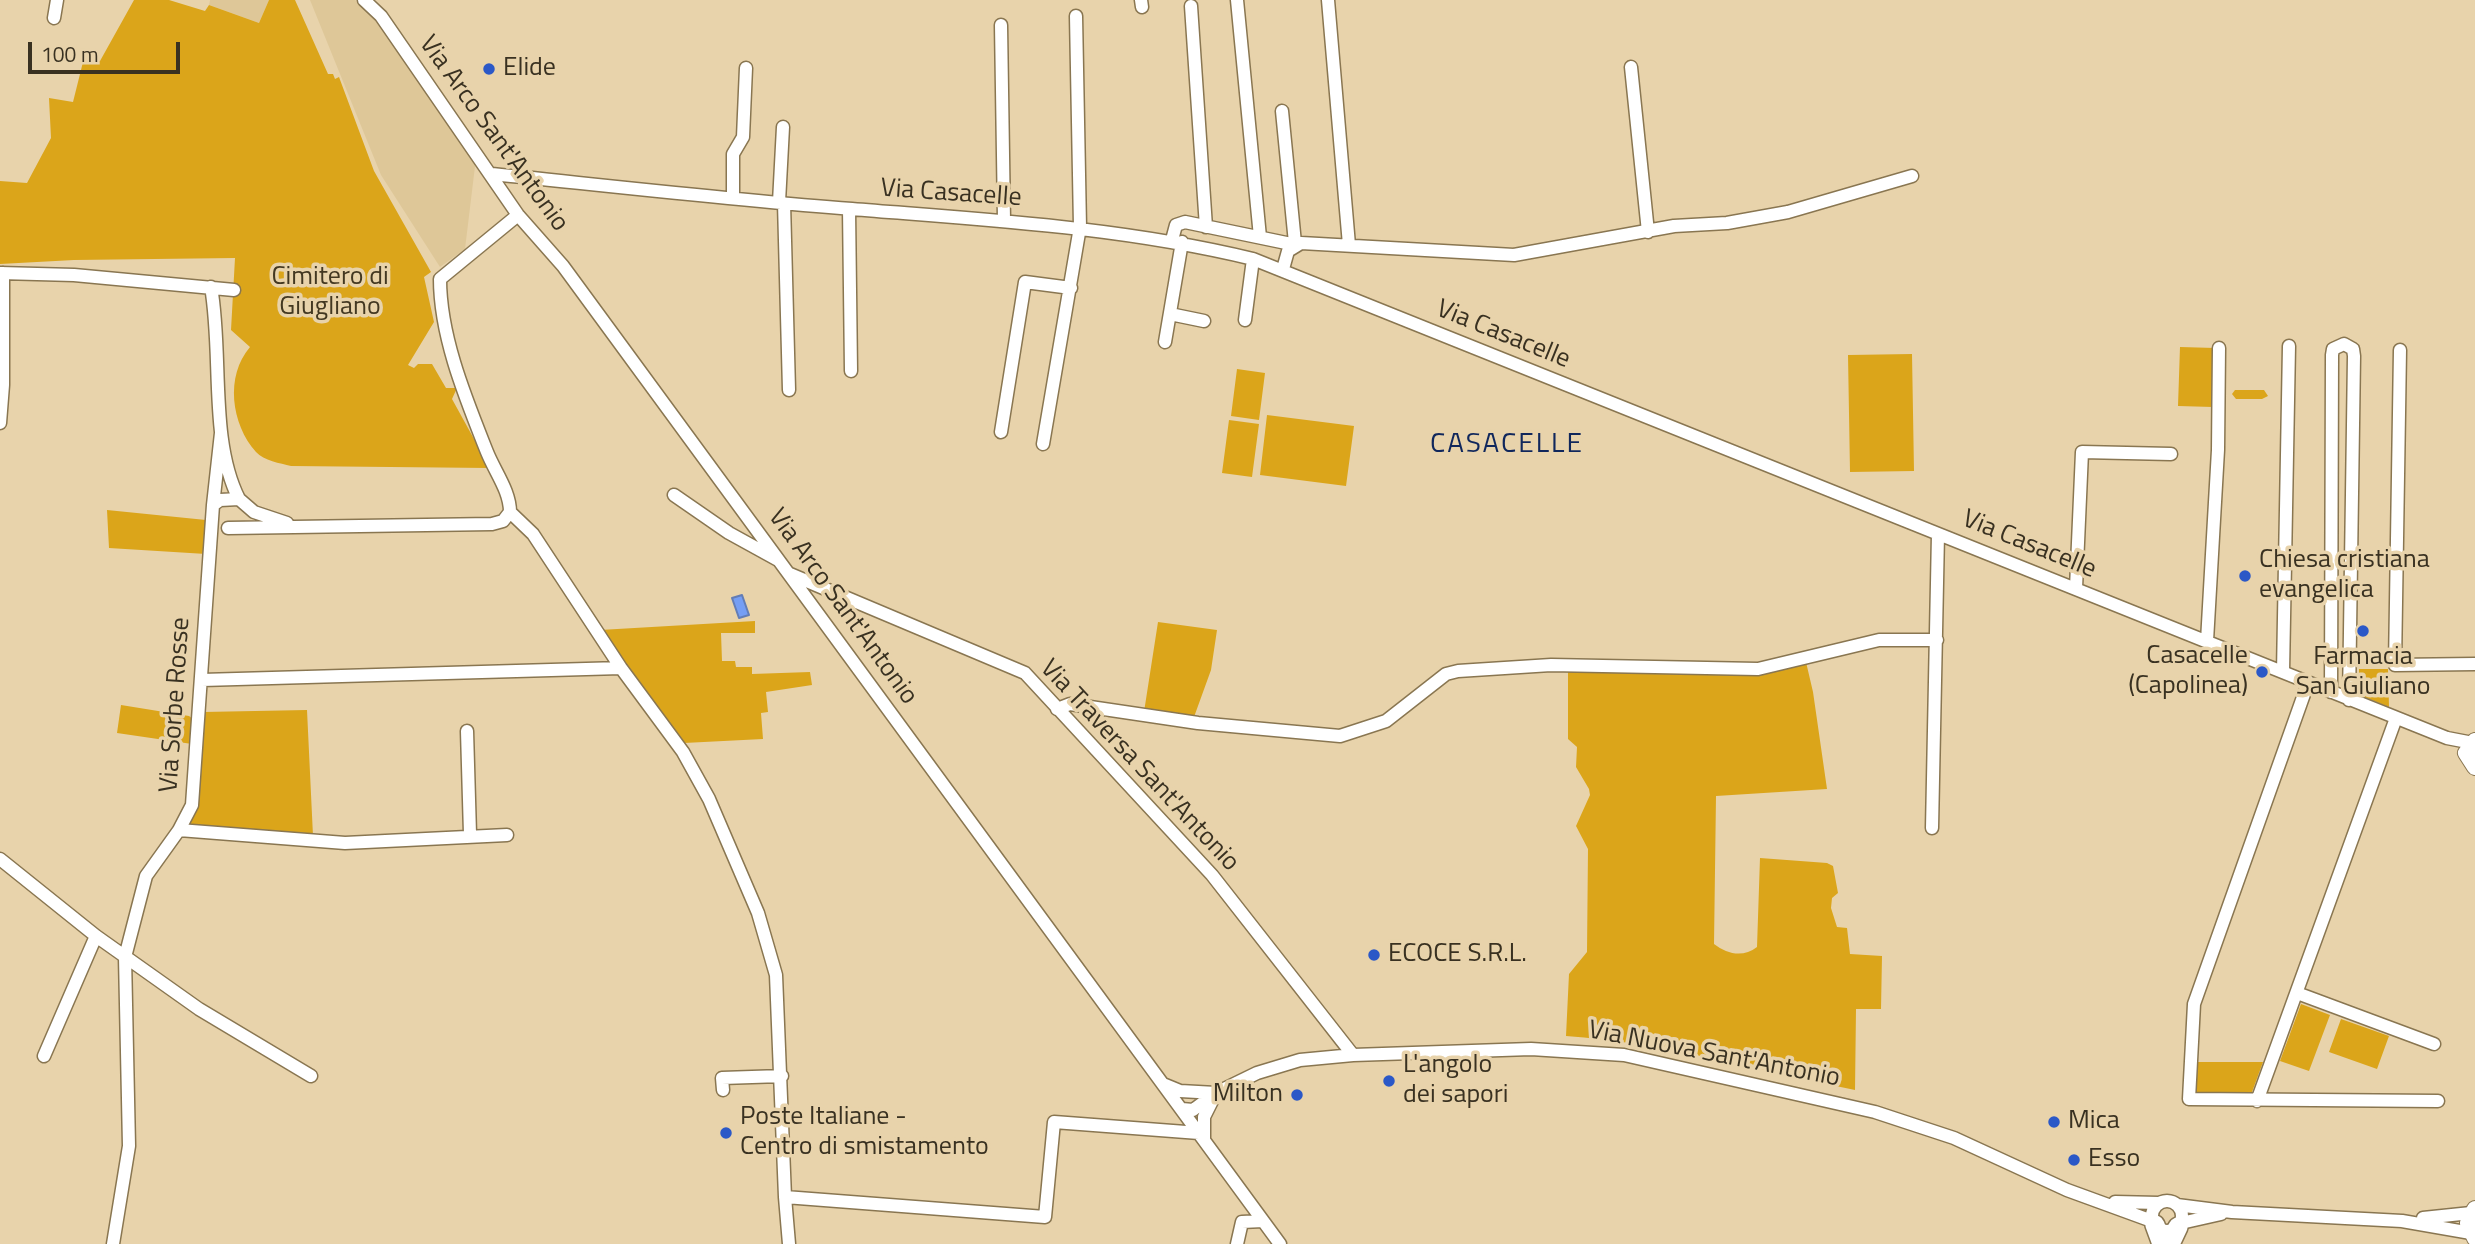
<!DOCTYPE html>
<style>
body{margin:0}
#map{position:relative;width:2475px;height:1244px;overflow:hidden;background:#e8d3ab;font-family:"Titillium Web",sans-serif}
canvas{display:block}
.scale{position:absolute;left:28px;top:42px;width:152px;height:32px;box-sizing:border-box;border:4px solid #393121;border-top:0;padding-left:9px;font-size:21px;line-height:24px;white-space:nowrap;color:#393121;-webkit-text-stroke:5px #e8d3ab;paint-order:stroke}
</style>
<div id="map">
<canvas width="2475" height="1244"></canvas>
<div class="scale">100 m</div>
</div>
<script>
const context = document.querySelector('canvas').getContext('2d');
context.lineJoin = 'round';
function paint(path, color) { context.fillStyle = color; context.fill(path, 'evenodd'); }
function stroke(path, color, width, dash) { context.strokeStyle = color; context.lineWidth = width; context.lineCap = dash ? 'butt' : 'round'; context.setLineDash(dash || []); context.stroke(path); }
function label(font, color, halo, rows, align = 'center') {
  context.font = font + ' "Titillium Web",sans-serif'; context.lineWidth = 7; context.setLineDash([]); context.textBaseline = 'middle'; context.strokeStyle = halo; context.fillStyle = color; for (const [text, x, y, turn = 0] of rows) {
    context.save(); context.translate(x, y); context.rotate((+turn || 0) * Math.PI / 180); context.textAlign = isNaN(turn) ? turn : align; if (halo) context.strokeText(text, 0, 0); context.fillText(text, 0, 0); context.restore();
  }
}
const built = new Path2D(`
 M210 0H269L259 23 209 5Z
 M310 0H355L379 21 476 158 465 249 440 267 381 175Z`);
const green = new Path2D(`
 M134 0H169L205 11 209 5 259 23 269 0H295L328 74H333L335 79 339 77 374 171 431 272 424 277 434 322 408 365 414 368 418 364H432L446 388H457L452 399 490 468 291 466C280 463 264 461 256 452 231 424 225 376 250 347L231 330 235 258 74 260 0 264V181L27 183 51 138 49 98 73 102 84 58 100 61Z
 M2180 347 2215 348 2213 407 2178 406Z
 M1912 354 1914 471 1850 472 1848 355Z
 M1237 369 1265 373 1259 420 1231 416Z
 M2235 390H2264L2268 396 2262 399H2236L2232 394Z
 M1267 415 1354 426 1346 486 1260 475Z
 M1229 420 1259 424 1252 477 1222 473Z
 M107 510 206 520V554L109 548Z
 M755 621V633H721L722 661H735L736 667H752V674L810 672 812 685 766 692 768 712 761 713 763 739 684 743 600 630Z
 M1158 622 1217 630 1211 670 1194 717 1144 712Z
 M1806 662 1813 692 1827 789 1716 796 1714 944C1727 954 1743 958 1757 947L1760 858 1827 863 1833 866 1838 893 1832 898 1831 908 1837 927 1847 928 1850 954 1882 956 1881 1009H1856L1855 1090C1760 1070 1663 1043 1566 1036L1569 974 1587 952 1588 849 1576 826 1590 795 1589 789 1576 767 1577 747 1568 739V670Z
 M2359 669H2388L2389 707 2359 695Z
 M121 705 189 716 194 720 192 744 117 733Z
 M307 710 313 836 189 825 196 802 203 712Z
 M2301 1004 2330 1015 2309 1071 2280 1061Z
 M2341 1019 2389 1036 2377 1069 2329 1052Z
 M2195 1062H2263L2252 1092H2195Z`);
const water = new Path2D(`
 M742 595 749 615 739 618 732 598Z`);
const minor = new Path2D(`
 M364 0 381 16 518 215 563 266 1280 1244
 M1141 0 1142 7
 M1237 0 1260 237
 M1328 0 1349 245
 M1191 6 1206 227
 M54 18 57 0
 M1001 25 1004 220
 M1631 67 1648 232
 M1282 111 1295 243
 M492 174C612 186 732 200 852 209 987 220 1121 227 1253 259L2447 738 2473 743
 M733 198V154L743 137 746 68
 M779 202 783 127
 M784 203 789 390
 M849 209 851 371
 M1172 240 1176 225 1185 222 1296 245
 M1283 269 1288 251 1301 243 1514 255 1674 226 1727 223 1788 212 1912 176
 M0 273 74 275 234 290
 M211 287C223 354 209 440 239 499
 M1170 314 1204 321
 M1245 320 1253 259
 M1165 342 1182 242
 M2400 350 2395 665 2475 664
 M0 423 3 385V273
 M1001 432 1025 282 1071 288
 M1043 444 1080 227 1076 16
 M674 495 729 533 778 560
 M213 505 220 500 239 499 254 512 287 523
 M510 512 533 534 621 668 683 752 709 799 758 913 776 975 785 1197 1045 1217 1054 1122 1199 1133
 M228 528 492 524 503 521 510 512C510 491 495 472 487 452 466 399 440 337 440 279L518 215
 M790 574 1025 673 1212 875 1353 1055
 M2076 588 2082 452 2171 454
 M2207 641 2218 450 2219 348
 M2283 672 2289 346
 M202 680 621 668
 M2308 683 2194 1004 2189 1099 2438 1101
 M2331 692 2332 355 2333 349 2344 344 2353 349 2354 356 2349 700
 M1057 709 1070 704 1198 723 1340 736 1386 721 1446 674 1458 671 1551 665 1758 669 1879 640H1937
 M467 731 470 834
 M1932 828 1938 534
 M179 830 345 843 507 835
 M0 859 96 936 199 1009 311 1076
 M2297 993 2434 1044
 M44 1056 96 936
 M1163 1084 1180 1091 1216 1093
 M723 1090 722 1078 782 1076
 M2257 1101 2396 718
 M1182 1109 1193 1110 1216 1093 1257 1073 1300 1060 1353 1055 1531 1049 1624 1055 1875 1112 1954 1138 2067 1190 2152 1221
 M1204 1139V1117L1214 1097
 M785 1197 789 1244
 M2152 1216a15 15 0 1 1 30 0a15 15 0 1 1-30 0Z
 M2115 1202 2159 1203
 M2177 1205 2232 1212 2402 1221 2471 1233
 M2423 1218 2471 1213
 M2181 1223 2221 1214
 M113 1244 129 1146 125 957 146 876 179 830 192 805 213 505 221 433
 M1237 1244 1242 1222 1263 1221`);
const major = new Path2D(`
 M2475 741 2466 753 2475 767
 M2475 1209 2468 1223 2475 1238`);
const highway = new Path2D(`
 M2155 1225 2162 1244
 M2170 1244 2178 1227`);
const markers = [
 [489,69,7,"#2b58c7"],
 [2245,576,7,"#2b58c7"],
 [2363,631,7,"#2b58c7"],
 [2262,672,7,"#2b58c7"],
 [1374,955,7,"#2b58c7"],
 [1389,1081,7,"#2b58c7"],
 [1297,1095,7,"#2b58c7"],
 [2054,1122,7,"#2b58c7"],
 [726,1133,7,"#2b58c7"],
 [2074,1160,7,"#2b58c7"]
];
const poiNames = [
 ["Elide",503,69],
 ["Chiesa cristiana",2259,561],
 ["evangelica",2259,591],
 ["Casacelle",2248,657,"right"],
 ["(Capolinea)",2248,687,"right"],
 ["Farmacia",2363,658,"center"],
 ["San Giuliano",2363,688,"center"],
 ["ECOCE S.R.L.",1388,955],
 ["L'angolo",1403,1066],
 ["dei sapori",1403,1096],
 ["Milton",1283,1095,"right"],
 ["Poste Italiane -",740,1118],
 ["Centro di smistamento",740,1148],
 ["Mica",2068,1122],
 ["Esso",2088,1160]
];
const streetNames = [
 ["Via Arco Sant'Antonio",493,134,54],
 ["Via Casacelle",951,194,4],
 ["Via Casacelle",1503,335,22],
 ["Via Casacelle",2029,545,22],
 ["Via Arco Sant'Antonio",842,607,54],
 ["Via Sorbe Rosse",176,705,-86],
 ["Via Traversa Sant'Antonio",1139,766,47],
 ["Via Nuova Sant'Antonio",1714,1055,11]
];
const parkNames = [
 ["Cimitero di",330,278],
 ["Giugliano",330,308]
];
const neighbourhoodNames = [
 ["CASACELLE",1507,445]
];
paint(built, '#dec798');
paint(green, '#dba51a');
paint(water, '#759ef4');
stroke(water, '#637db5', 2);
stroke(minor, '#897651', 15);
stroke(major, '#897651', 18);
stroke(highway, '#897651', 22);
stroke(minor, '#fff', 12);
stroke(major, '#fff', 16);
stroke(highway, '#fff', 19);
for (const [x, y, r, color] of markers) { const dot = new Path2D(); dot.arc(x, y, r, 0, 2 * Math.PI); context.fillStyle = color; context.fill(dot); stroke(dot, '#e8d3ab', 2.5); }
label('26px', '#393121', '#e8d3ab', poiNames, 'left');
label('26px', '#393121', '#e8d3ab', streetNames);
label('26px', '#433821', '#e8d3ab', parkNames);
context.letterSpacing = '2px';
label('28px', '#10275c', '#e8d3ab', neighbourhoodNames);
context.letterSpacing = '0px';
</script>
